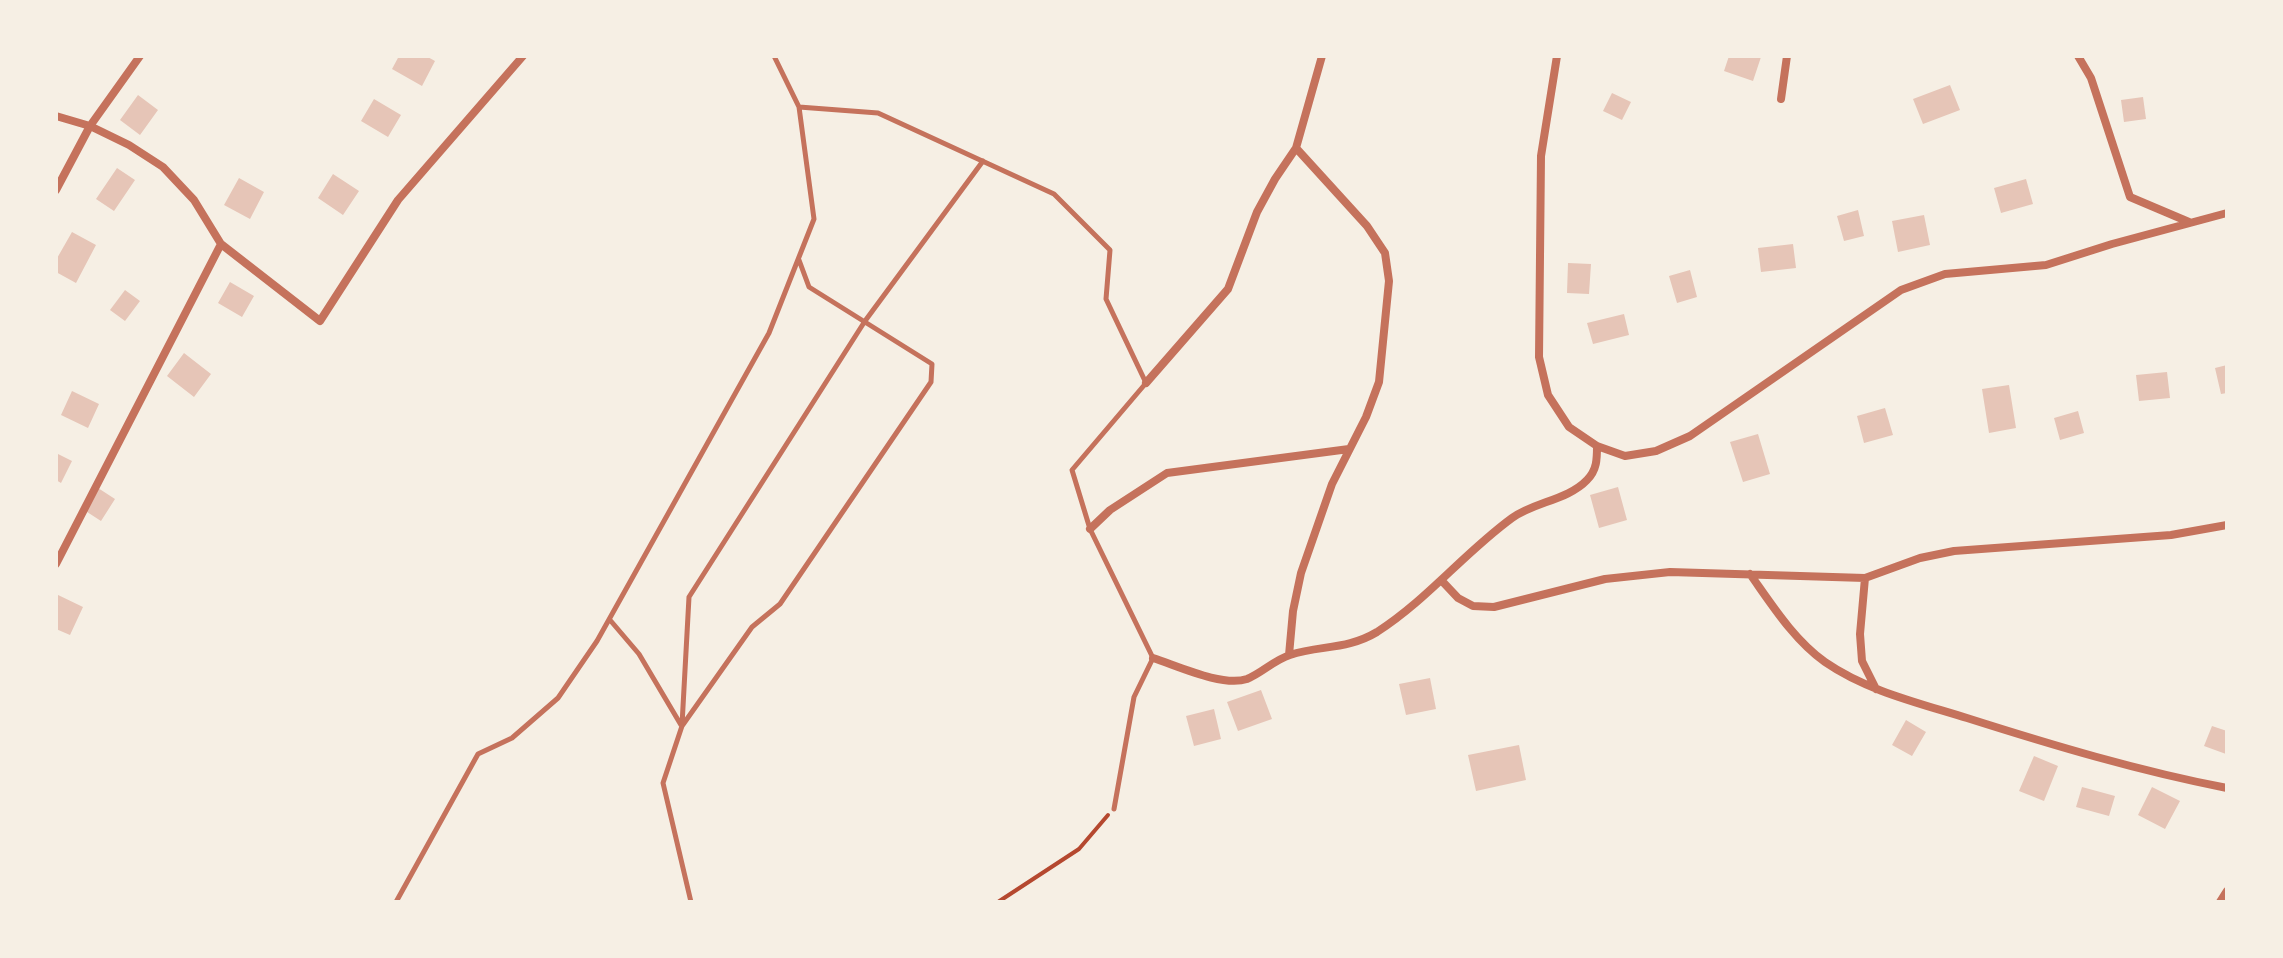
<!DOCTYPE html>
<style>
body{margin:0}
#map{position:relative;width:2283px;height:958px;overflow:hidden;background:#f6efe4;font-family:"Sofia Sans Condensed",sans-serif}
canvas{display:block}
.frame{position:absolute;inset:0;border:58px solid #f6efe4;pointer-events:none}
</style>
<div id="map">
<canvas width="2283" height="958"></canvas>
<div class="frame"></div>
</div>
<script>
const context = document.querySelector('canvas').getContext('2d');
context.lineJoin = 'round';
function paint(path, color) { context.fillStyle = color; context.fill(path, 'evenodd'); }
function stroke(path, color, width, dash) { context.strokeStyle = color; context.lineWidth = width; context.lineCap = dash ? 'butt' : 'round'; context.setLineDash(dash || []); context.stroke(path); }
const building = new Path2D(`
 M399 56H426L435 61 422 86 392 69Z
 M1729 56 1761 57 1753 81 1724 71Z
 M1950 85 1960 110 1923 124 1913 99Z
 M1612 93 1631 102 1622 120 1603 111Z
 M138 95 158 110 140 135 120 120Z
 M2143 97 2146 119 2124 122 2121 100Z
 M374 99 401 115 388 137 361 121Z
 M117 168 135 180 114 211 96 199Z
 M333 174 359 191 343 215 318 198Z
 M239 178 264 192 250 219 224 205Z
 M2026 179 2033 204 2001 213 1994 188Z
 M1858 210 1864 236 1844 241 1837 216Z
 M1924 215 1930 245 1898 252 1892 221Z
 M72 232 96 245 76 283 56 272V260Z
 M1793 244 1796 268 1761 272 1758 248Z
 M1568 263 1591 264 1589 294 1567 293Z
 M1690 270 1697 297 1677 303 1669 276Z
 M230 282 254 296 242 317 218 303Z
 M125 290 140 301 125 321 110 310Z
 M1624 314 1629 335 1593 344 1587 323Z
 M184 353 211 374 194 397 167 376Z
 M2227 365V393L2221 394 2215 368Z
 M2167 372 2170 398 2139 401 2136 375Z
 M2009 385 2016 428 1989 433 1982 389Z
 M72 391 99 404 88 428 61 415Z
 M1885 408 1893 435 1864 443 1857 416Z
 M2078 411 2084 433 2060 440 2054 418Z
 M1758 434 1770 474 1743 482 1730 442Z
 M56 453 72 461 61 483 56 480Z
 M1618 487 1627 520 1599 528 1590 495Z
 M98 488 115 499 101 521 84 510Z
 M56 594 83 607 70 635 56 629Z
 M1430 678 1436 709 1406 715 1399 684Z
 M1261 690 1272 719 1238 731 1227 702Z
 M1214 709 1221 739 1194 746 1186 716Z
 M1906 720 1926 732 1912 756 1892 745Z
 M2212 726 2227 731 2226 754 2204 746Z
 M1519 745 1526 780 1476 791 1468 755Z
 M2034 756 2058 766 2044 801 2019 791Z
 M2082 787 2115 796 2109 816 2076 807Z
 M2152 787 2180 801 2165 829 2138 815Z`);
const path = new Path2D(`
 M998 902 1079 849 1108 815`);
const service = new Path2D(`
 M774 56 799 107 878 113 1054 194 1110 250 1106 299 1146 383 1072 470 1090 529 1153 658 1134 697 1114 809
 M610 620 639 654 681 725
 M682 725 689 597 865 321 983 161
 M396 902 478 754 512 738 558 698 597 641 769 333 814 219 799 107
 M691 902 663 783 682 726 752 627 780 604 931 382 932 364 809 287 799 260`);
const minor = new Path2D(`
 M1557 56 1541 156 1539 357 1548 395 1569 427 1597 446 1625 456 1656 451 1690 436 1901 290 1945 274 2046 265 2112 244 2227 213
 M2078 56 2091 78 2130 197 2189 222
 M1781 99 1787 56
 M56 116 90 126 129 145 163 167 194 200 221 244 320 321 398 200 523 56
 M56 190 90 126 140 56
 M1146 383 1228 289 1257 212 1275 179 1296 148
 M1090 529 1110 510 1167 473 1349 449
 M56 564 221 244
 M1750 574C1772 605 1794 640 1825 662 1867 691 1919 703 1967 718 2052 745 2139 771 2227 788
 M1865 578 1860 634 1862 661 1876 689
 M1442 581 1458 598 1473 606 1494 607 1605 579 1670 572 1865 578 1920 558 1954 551 2171 535 2227 525
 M1289 655 1293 611 1301 573 1332 484 1366 417 1379 382 1389 281 1385 253 1367 226 1296 148 1322 56
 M1153 658C1178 666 1222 687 1247 679 1262 673 1274 660 1290 655 1320 645 1347 650 1377 632 1427 600 1464 553 1512 518 1534 502 1568 500 1587 480 1597 470 1597 459 1597 446
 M2220 902 2227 891`);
paint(building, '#e6c5b7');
stroke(path, '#b5482f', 4);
stroke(service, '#c5725c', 5);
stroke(minor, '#c5725c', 8);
</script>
